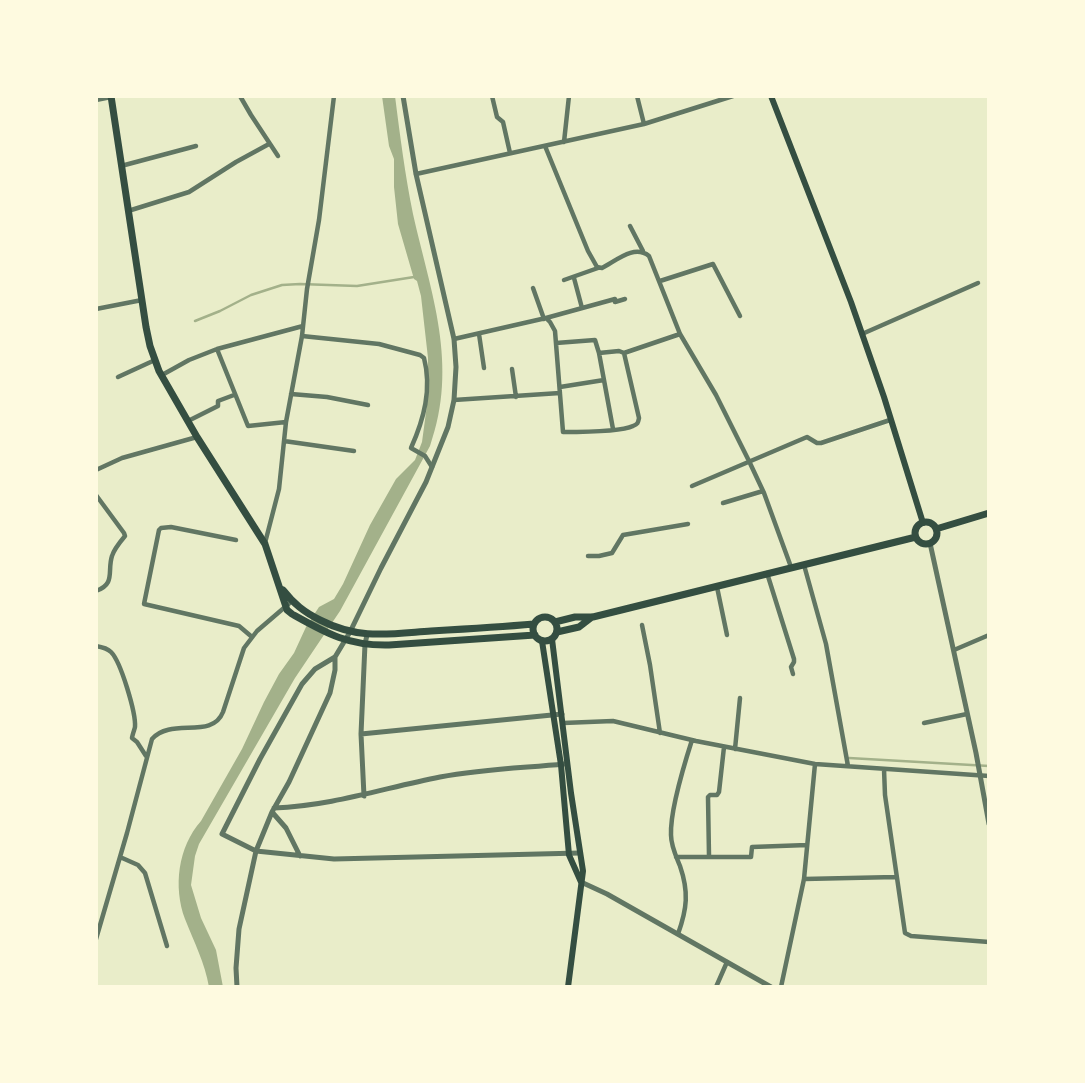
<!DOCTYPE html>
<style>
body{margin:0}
#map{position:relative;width:1085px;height:1083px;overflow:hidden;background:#e9edc9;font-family:"Roboto Condensed",sans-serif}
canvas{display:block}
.frame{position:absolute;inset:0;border:98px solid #fefae0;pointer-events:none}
</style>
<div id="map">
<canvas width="1085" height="1083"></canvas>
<div class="frame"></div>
</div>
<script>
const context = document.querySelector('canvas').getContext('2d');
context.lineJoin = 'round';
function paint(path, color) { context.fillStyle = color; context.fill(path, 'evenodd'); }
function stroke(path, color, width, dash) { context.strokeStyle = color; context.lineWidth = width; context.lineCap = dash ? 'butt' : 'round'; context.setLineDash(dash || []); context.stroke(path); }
const water = new Path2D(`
 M382 96H395C400 135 405 175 413 214 431 294 459 364 430 446L340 611 295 678 199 844 195 856 191 885 201 918 216 950 223 987H209C205 963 194 942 185 919 173 887 178 847 201 821L242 749 264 702 279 674 294 653 306 627 319 607 334 599 343 584 370 525 396 479 415 460 422 442 427 405 428 358 421 296 417 281 414 279 398 224 394 187V159L389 146Z`);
const stream = new Path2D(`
 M195 321 220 311 251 295 282 285 300 284 357 286 414 277
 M849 758 989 766`);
const minor = new Path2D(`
 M240 96 251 115 278 156
 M492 96 497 117 503 122 510 153
 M637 96 644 124
 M96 100 111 97
 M564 142 569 96
 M545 146 588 251 597 267 602 268C616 261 634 244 649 256L680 334 716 395 749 461 764 493 791 567
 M121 166 196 146
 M416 174 644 124 733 96
 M128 211 189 192 236 162 269 144
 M630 226 643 251
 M574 278 582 308
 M564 280 598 268
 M660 281 713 264 740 316
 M533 288 544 319
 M96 309 142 300
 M546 318 615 299V302L625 299
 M479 334 484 368
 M862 334 978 283
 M302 336 379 344 420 355 424 358C432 389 424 419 411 448L425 456 432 467
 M454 339 546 318 550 322 555 331 563 432C578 432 621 432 633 426 638 424 638 423 639 418L624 353
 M556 343 595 340 599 353
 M217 349 248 426 286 422
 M512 369 516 397
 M162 375 189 360 217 349 303 326
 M118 377 155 360
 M560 387 604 380
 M291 394 327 397 368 405
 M454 400 560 393
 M188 421 218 406V401L234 395
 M613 429 599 353 619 351 624 353 680 334
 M284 441 354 451
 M96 470 122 458 197 437
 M692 486 807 437 817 443H821L890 420
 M96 495 124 533 125 536C120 542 114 549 112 556 107 571 116 584 96 591
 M723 503 763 491
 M236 540 171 527 161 528 159 530 144 604 239 626 252 637
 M265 543 279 489 286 422 302 336 307 289 319 220 334 96
 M588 556H599L612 553 623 535 688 524
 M804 565 826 644 848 766
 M767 573 794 659V662L791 667 793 674
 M717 587 727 635
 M642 625 650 665 660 733
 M96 646C102 647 107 648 111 652 121 662 136 713 135 727 135 728 132 736 132 738L137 742 146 756
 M954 650 989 635
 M563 723 613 721 696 741 815 764 989 776
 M924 723 967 714
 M735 749 740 698
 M884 769 885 795 905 933 911 936 989 942
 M709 856 708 797 710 795H717L719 792 724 747
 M120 857 138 865 145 873 167 946
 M676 857H751L752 847 807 845
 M804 879 896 877
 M678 934C687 909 689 892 680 866 676 856 671 846 671 835 670 810 684 765 692 740
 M96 939 127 833 152 739C171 717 212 740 223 712L244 648 257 631 292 601
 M716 987 727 962
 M781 987 804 879 815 764`);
const tertiary = new Path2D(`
 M930 543 976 753 989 824
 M335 657 315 669 302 684 260 759 222 834 256 851 334 859 580 853
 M361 734 562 714
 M364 796 361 734 365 644 367 635
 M274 808C331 806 384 788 440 777 482 769 522 768 564 764
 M272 812 286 828 300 856
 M581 882 607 894 771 987
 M237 987 236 968 239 929 256 851 272 812 289 782 330 693 335 670V657L350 632 381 568 426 482 448 427 454 400 456 367 454 339 416 174 403 96`);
const secondary = new Path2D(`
 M771 96 851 302 884 397 923 523
 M552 639 571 793 583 871 568 987
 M542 641 561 765 569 855 581 882`);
const trunk = new Path2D(`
 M111 96 146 327 150 346 159 371 197 437 265 544 287 610 292 614C326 633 348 646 389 645L535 635
 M915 533a11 11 0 1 1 22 0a11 11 0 1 1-22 0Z
 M936 529 989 513
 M283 590C294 604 304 612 320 620 359 640 389 634 431 631 466 629 500 627 534 624
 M533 629a12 12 0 1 1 24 0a12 12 0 1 1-24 0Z
 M555 622 575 617H593L916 537
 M557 632 579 627 592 617`);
paint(water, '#a3b18a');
stroke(stream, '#a3b18a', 2.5);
stroke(minor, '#617663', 4.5);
stroke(tertiary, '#617663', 5);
stroke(secondary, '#344e41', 6);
stroke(trunk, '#344e41', 7);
</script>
